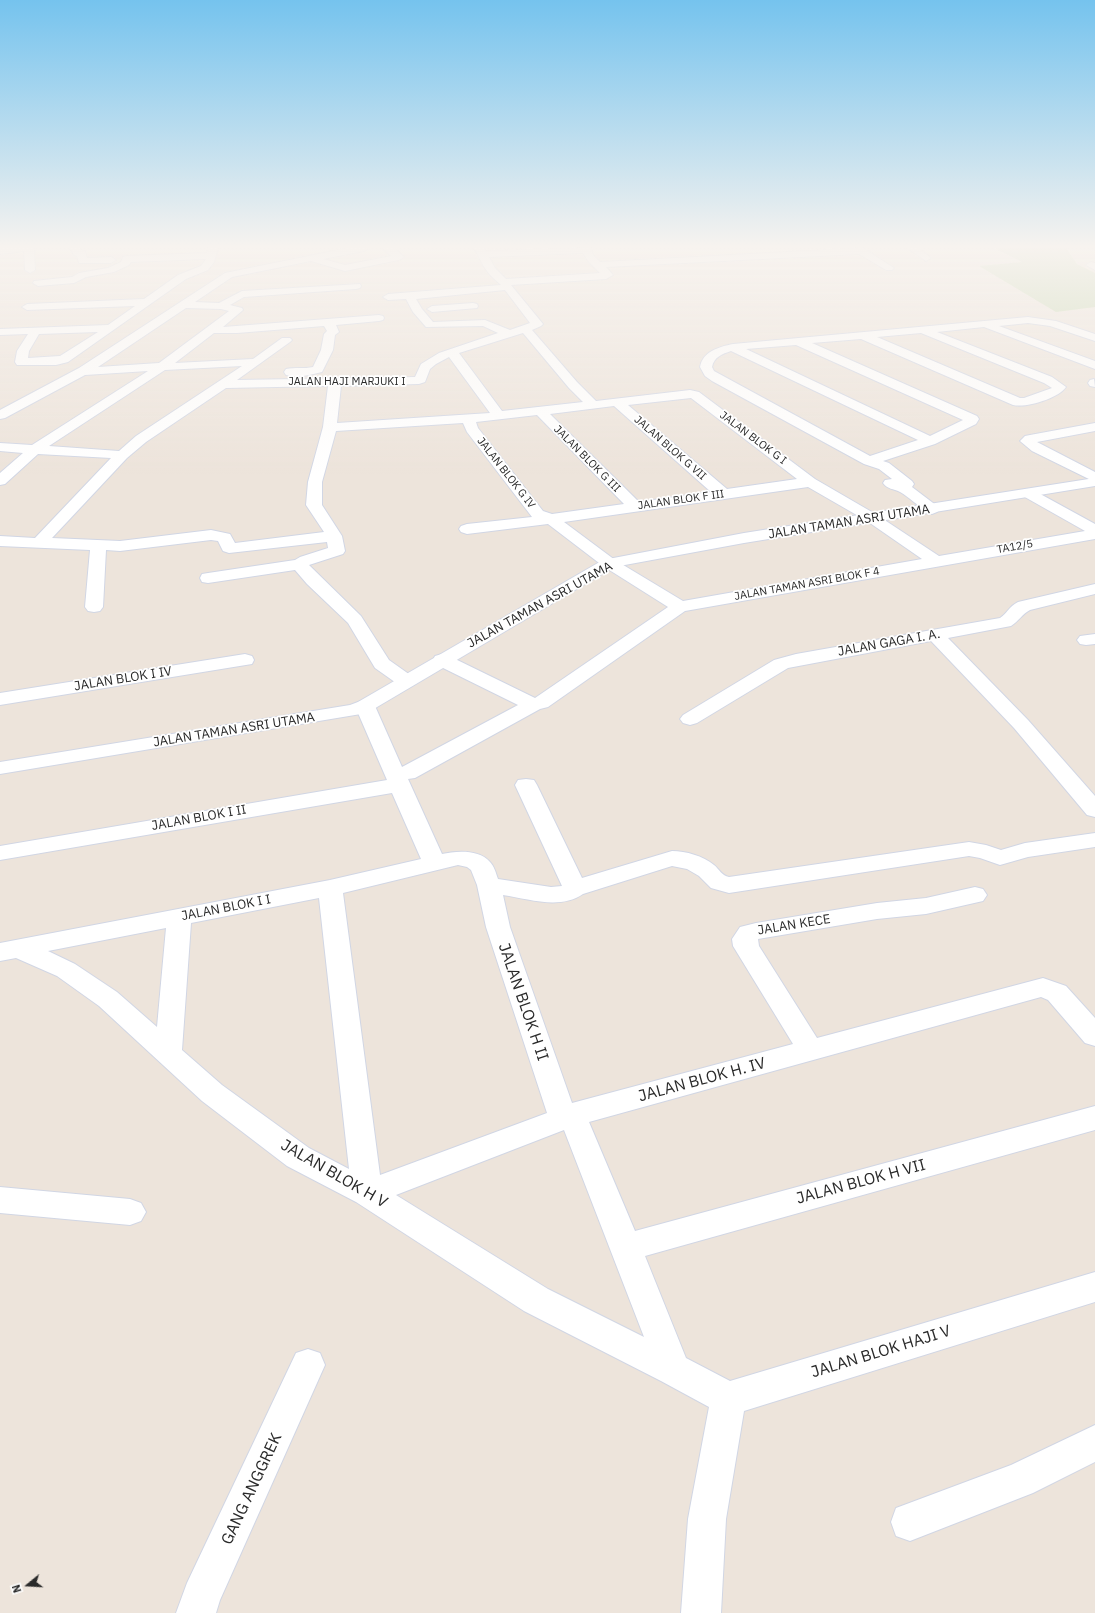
<!DOCTYPE html>
<style>
body{margin:0}
#map{position:relative;width:1095px;height:1613px;overflow:hidden;background:#ede4db;font-family:"IBM Plex Sans",sans-serif}
canvas{display:block}
.north{position:absolute;left:8px;top:1565px;width:40px;height:40px;-webkit-text-stroke:3px #fff;paint-order:stroke;rotate:252deg;font-size:11px;font-weight:700;line-height:16px;text-align:center;color:#2a2a2a}
.north::after{content:'';display:block;margin:auto;width:14px;height:18px;background:#2a2a2a;clip-path:polygon(50% 0,100% 100%,50% 72%,0 100%)}
</style>
<div id="map">
<canvas width="1095" height="1613"></canvas>
<div class="north">N</div>
</div>
<script>
const context = document.querySelector('canvas').getContext('2d');
context.lineJoin = 'round';
function paint(path, color) { context.fillStyle = color; context.fill(path, 'evenodd'); }
function stroke(path, color, width, dash) { context.strokeStyle = color; context.lineWidth = width; context.lineCap = dash ? 'butt' : 'round'; context.setLineDash(dash || []); context.stroke(path); }
function label(font, color, halo, rows, align = 'center') {
  context.font = font + ' "IBM Plex Sans",sans-serif'; context.lineWidth = 3.5; context.setLineDash([]); context.textBaseline = 'middle'; context.strokeStyle = halo; context.fillStyle = color; for (const [text, x, y, turn = 0] of rows) {
    context.save(); context.translate(x, y); context.rotate((+turn || 0) * Math.PI / 180); context.textAlign = isNaN(turn) ? turn : align; if (halo) context.strokeText(text, 0, 0); context.fillText(text, 0, 0); context.restore();
  }
}
const cemetery = new Path2D(`
 M994 248H1066L1077 264 1095 273V307L1056 312 979 266 1022 262Z`);
const street = new Path2D(`
 M0 248H34L35 270 30 273 25 270 24 251 0 254Z
 M70 248H80L81 250 85 251 87 258 111 257 116 260 111 263H79L77 256 74 255Z
 M208 248H218L214 262 208 270 186 279 68 362 56 365H17L15 362 17 351 28 334 0 335V329L108 325 135 306 27 310 22 307 27 304 144 299 178 275 201 266 206 259 131 262 129 265 114 272 86 277 74 283 38 286 33 283 34 281 72 277 79 273 108 268 121 262 123 257 126 256 207 253ZM98 332 60 356 28 358 29 351 39 334Z
 M348 248H368L364 251 323 259 345 265 391 256 383 248H394L404 257 399 260 345 271 311 261 232 277 195 302 219 303 242 291 360 284 361 286 360 288 356 289 244 297 230 305 242 308 243 310 223 327 379 315 383 316 384 318 383 320 379 321 336 325 339 332 335 335 333 350 322 372C310 375 298 378 286 375L284 372 286 369C295 367 304 369 313 367L321 350 324 334 327 331 324 326 237 333H214L175 363 253 359 282 338H290L292 340 290 342 237 380 415 377 421 364 439 353 498 333 483 326 426 327 413 312 406 299 388 300 383 297 388 294 501 285C496 280 490 276 487 271 481 263 479 256 474 248H484L486 251 591 248 593 255 600 262 863 248 894 268 892 270H886L859 254 606 267 613 275 606 279 511 285 543 324 541 326 532 330 577 382 596 401 690 390 699 392 815 479 877 515 939 556 1085 531 1023 496 1021 493 1023 490 1028 489 1033 490 1095 524V539L685 611 548 707 540 709 415 778 408 779 442 854C456 851 479 849 490 862 494 866 496 873 498 879L551 887 562 886 515 785 518 780 526 779 534 780 537 785 582 878 672 851C686 851 703 856 714 865 719 869 722 876 729 877L969 842 986 845 1001 850 1025 843 1095 833V847L1028 857 1000 865 980 858 969 856 729 893 711 888 699 876 687 869 672 866 583 894C560 910 529 899 503 895L510 927 572 1103 793 1044 733 946 732 939 740 927 756 923 877 903 926 898 975 887 983 889 987 895 983 901 926 914 877 919 758 939 759 946 817 1038 1043 978 1066 986 1095 1018V1046L1085 1043 1048 1000 1041 997 589 1122 635 1231 1095 1106V1130L645 1256 686 1358 730 1381 1095 1272V1302L744 1411 726 1519 721 1613H681L688 1519 709 1407 661 1381 524 1311 356 1202 287 1166 202 1101 99 1006 57 976 16 958 0 961V943L330 880 421 859 392 793 0 860V846L387 780 355 706 358 702 365 700 372 702 375 706 402 767 518 705 435 664 433 660 435 656 442 654 449 656 535 698 668 607 603 566 548 524 467 534 461 532 459 529 461 526 467 524 532 517 467 432 463 423 336 431 322 482V505L342 536 345 551 343 554 309 565 361 616 389 660 413 677 416 681 413 685 406 687 399 685 375 668 348 623 307 584 295 570 208 583 202 582 200 578 202 574 208 573 295 560 300 557 328 548 327 542 229 553 223 551 218 541 211 540 120 551 106 550 103 607 100 611 94 612 88 611 85 607 90 550 0 546V536L35 538 111 458 38 454 5 484 0 485V473L23 453 0 451V443L32 445 148 371 85 375 5 418 0 419V410L79 368 225 273ZM583 253 588 261 600 273 506 279 495 268 489 257ZM505 290 530 323 510 330 485 320 433 322 422 309 416 299ZM186 308 221 309 229 311 159 363 98 367ZM523 333 569 388 583 402 502 411 459 353ZM449 357 490 413 337 423 341 386 419 384 425 382 430 369 436 364ZM242 366 136 436 119 451 49 446 165 370ZM328 386 323 427 308 482 306 505 324 532 235 543 230 534 211 530 120 541 52 538 127 458 146 442 226 388ZM691 398 797 479 727 489 628 405ZM614 406 711 492 639 502 550 414ZM537 415 624 504 552 514 543 511 478 428 476 422ZM808 487 867 521 922 559 683 601 615 560 564 522ZM458 865 467 867 471 870 477 885 486 927 547 1113 380 1175 343 893ZM319 898 349 1169 309 1148 222 1085 182 1050 191 923ZM166 928 157 1027 117 992 75 964 48 951ZM564 1130 644 1337 548 1289 396 1195Z
 M907 248H918L931 258 926 261Z
 M1091 262 1095 263V270L1086 265Z
 M473 303 477 304 478 306 477 308 432 312 427 309 432 306Z
 M1028 317 1056 321 1095 334V341L1050 326 1028 323 999 326 1095 361V369L984 327 937 332 1052 377 1066 387C1059 398 1027 408 1013 405L861 339 812 343 977 416 979 419 976 424 935 444 883 461 889 463 912 481 914 484 912 487 937 506 940 509 937 512 932 514 927 512C918 506 909 497 900 492 893 488 888 490 883 483L885 480 892 479 879 469 864 464 712 381 705 376 700 367C703 351 719 347 733 344ZM921 333 1044 383 1052 388 1024 398H1020L877 337ZM796 345 963 420 930 436 746 349ZM731 351 918 440 870 456 714 371 712 367C714 357 722 354 731 351Z
 M1094 379 1095 387 1090 386 1088 383 1090 380Z
 M1095 423V431L1037 442 1095 472V482L1032 451 1020 441 1025 436 1030 435Z
 M1095 584V594L1030 610C1022 614 1019 621 1011 626L948 638 1028 720 1095 796V817L1087 815 1014 728 931 641 788 668 697 723 690 725 683 723 680 719 683 715 774 660 796 654 1000 618C1008 613 1008 607 1018 602Z
 M1095 634V644L1086 645 1080 644 1077 640 1080 636Z
 M245 654 252 656 254 660 252 664 0 705V693Z
 M0 1187 130 1199 141 1203 146 1212 141 1221 130 1225 0 1213Z
 M308 1349 320 1353 325 1365 220 1600 216 1613H176L187 1583 296 1353Z
 M1095 1425V1462L1033 1493 910 1541 896 1536 891 1522 896 1508 1011 1465Z`);
const secondary = new Path2D(`
 M1095 478V486L744 543 614 567 372 710 361 714 0 774V762L350 705 358 702 603 560 744 533Z`);
const farStreetnames = [
 ["JALAN HAJI MARJUKI I",347,382],
 ["JALAN BLOK G I",753,438,37],
 ["JALAN BLOK G VII",670,448,41],
 ["JALAN BLOK G III",587,459,45],
 ["JALAN BLOK G IV",506,473,52],
 ["JALAN BLOK F III",681,500,-8],
 ["TA12/5",1015,547,-10],
 ["JALAN TAMAN ASRI BLOK F 4",807,584,-10]
];
const streetNames = [
 ["JALAN TAMAN ASRI UTAMA",849,522,-9],
 ["JALAN TAMAN ASRI UTAMA",540,605,-29],
 ["JALAN GAGA I. A.",889,643,-10],
 ["JALAN BLOK I IV",123,679,-9],
 ["JALAN TAMAN ASRI UTAMA",234,730,-9],
 ["JALAN BLOK I II",199,818,-10],
 ["JALAN BLOK I I",226,908,-11],
 ["JALAN KECE",794,925,-9]
];
const nearStreetnames = [
 ["JALAN BLOK H II",523,1002,71],
 ["JALAN BLOK H. IV",702,1080,-15],
 ["JALAN BLOK H V",334,1174,30],
 ["JALAN BLOK H VII",861,1182,-15],
 ["JALAN BLOK HAJI V",881,1352,-17],
 ["GANG ANGGREK",252,1489,-65]
];
paint(cemetery, '#c7d8b2');
stroke(street, '#d1d6e4', 2);
stroke(secondary, '#d1d6e4', 2);
paint(street, '#fff');
paint(secondary, '#fff');
const sky = context.createLinearGradient(0, 0, 0, 474);
sky.addColorStop(0, '#75c3ee');
sky.addColorStop(0.52, '#f7f3ef');
sky.addColorStop(1, '#f7f3ef00');
context.fillStyle = sky;
context.fillRect(0, 0, 1095, 474);
label('11px', '#2a2a2a', '#fff', farStreetnames);
label('13px', '#2a2a2a', '#fff', streetNames);
label('16px', '#2a2a2a', '#fff', nearStreetnames);
</script>
